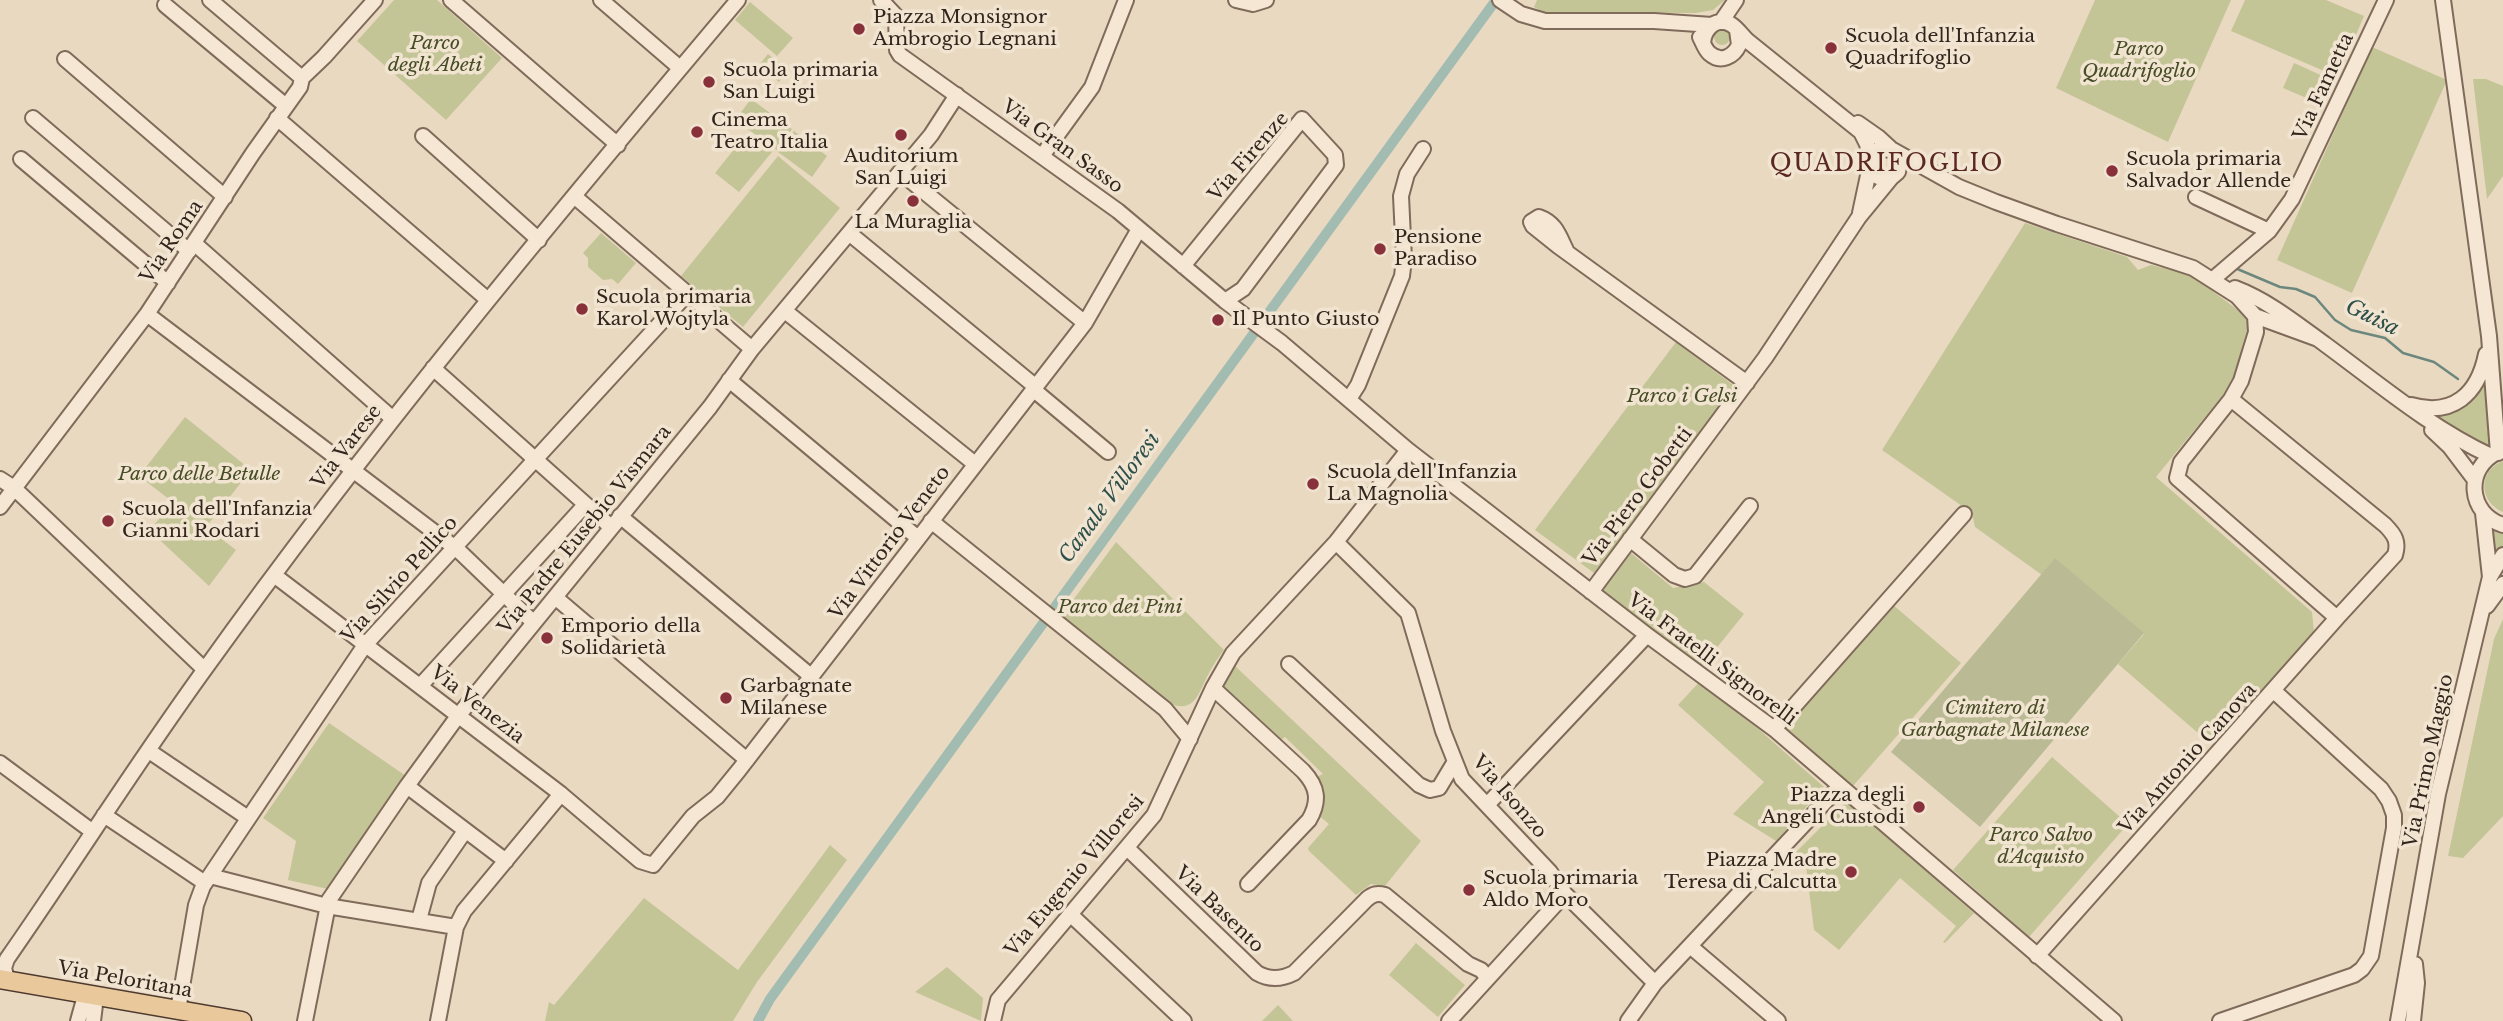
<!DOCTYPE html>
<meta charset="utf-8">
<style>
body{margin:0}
canvas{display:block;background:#e9d9c1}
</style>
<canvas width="2503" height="1021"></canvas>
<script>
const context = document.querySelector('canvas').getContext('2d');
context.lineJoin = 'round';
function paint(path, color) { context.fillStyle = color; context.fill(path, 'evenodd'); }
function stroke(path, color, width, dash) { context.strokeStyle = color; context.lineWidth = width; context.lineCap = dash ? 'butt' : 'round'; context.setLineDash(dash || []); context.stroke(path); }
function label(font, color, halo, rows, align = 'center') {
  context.font = font + ' "Libre Baskerville",serif'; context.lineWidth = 7; context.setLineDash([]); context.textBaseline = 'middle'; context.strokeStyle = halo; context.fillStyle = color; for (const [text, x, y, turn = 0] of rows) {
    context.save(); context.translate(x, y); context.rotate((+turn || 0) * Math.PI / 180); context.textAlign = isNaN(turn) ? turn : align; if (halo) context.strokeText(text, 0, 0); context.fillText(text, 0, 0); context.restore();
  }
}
const green = new Path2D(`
 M394 0H437L502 58 446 120 357 41Z
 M1537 0H1725L1713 10 1696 13 1543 12 1534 7Z
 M2095 0H2231L2168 142 2056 88Z
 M2245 0H2326L2364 16 2338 77 2231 31Z
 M750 2 793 38 777 56 735 20Z
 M1714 37a8 8 0 1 1 16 0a8 8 0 1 1-16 0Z
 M2372 47 2447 80 2352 293 2277 260Z
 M768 54 788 70 779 82 759 65Z
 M2294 63 2334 81 2323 105 2283 88Z
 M2473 79H2486L2503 86V176L2487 199Z
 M751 99 792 129 777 150 735 120Z
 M794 131 827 156 812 177 778 152Z
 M748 132 772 152 739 192 715 173Z
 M778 156 840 208 743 327 681 276Z
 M2025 223 2127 257 2138 270 2151 265 2191 275 2250 319 2231 385 2156 477 2312 612 2314 632 2219 736 2198 733 2118 664 2144 634 2055 559 2042 575 1975 527 1972 513 1882 450Z
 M601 233 636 263 618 284 612 279 603 280 588 267V258L583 253Z
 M1676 342 1737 388 1594 573 1535 530Z
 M2482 381H2485L2491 425V442L2486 448 2434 415Z
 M185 417 251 470 206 527 236 550 209 586 149 530 174 503 139 476Z
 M2503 461V512C2479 502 2477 471 2503 461Z
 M2488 525 2503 529V546L2495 562Z
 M1116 542 1224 650C1218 658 1212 666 1208 675 1198 694 1195 714 1168 703L1062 615Z
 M1631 553 1673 588 1704 582 1744 614 1698 671 1600 591Z
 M1892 604 1961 663 1853 786 1785 727Z
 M2503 619V816L2463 858 2448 856 2494 639Z
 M1234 665 1421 841 1385 886 1371 884 1356 895 1309 851 1308 848 1329 824 1318 815 1316 777 1323 774 1285 737 1279 741 1223 689V683Z
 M1702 679 1824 787 1776 841 1733 814 1764 782 1678 705Z
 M329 723 406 776 328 889 288 880 296 841 263 818Z
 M2052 757 2128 824 2029 937 1953 870Z
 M1844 804 1852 806 1974 913 1945 943 1943 942 1956 926 1900 878 1839 950 1814 930 1806 866 1793 855Z
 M830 845 847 860 757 982 733 1021H545L549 1002 554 1005 644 898 738 970Z
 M1416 943 1465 985 1438 1017 1389 975Z
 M947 967 983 998 981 1021 915 992Z
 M1278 1005 1293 1021H1262Z`);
const cemetery = new Path2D(`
 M2055 558 2144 633 1980 827 1891 752Z`);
const stream = new Path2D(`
 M2235 268 2280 287 2296 289 2315 297 2335 320 2351 330 2385 338 2403 353 2434 362 2458 379`);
const canal = new Path2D(`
 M758 1021 770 999 1496 0`);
const minor = new Path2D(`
 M210 0 302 78
 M451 0 618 145
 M601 0 680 68
 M881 0 896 16 897 50 900 55 1118 211 1225 301 1282 343 1408 450 1647 635 1774 729 2114 1021
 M1236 0 1253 4 1266 0
 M1500 0 1521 14 1545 21H1654L1712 25
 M2443 0 2489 336 2498 453
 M165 5 286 106
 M1721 22 1736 0
 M1700 37C1703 43 1705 49 1709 53 1721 64 1734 56 1739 45L1737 30
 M1703 43C1704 29 1717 15 1732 25 1738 29 1743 37 1749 42L1861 132 1867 144 1870 160
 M65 59 225 197
 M33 118 189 251
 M277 118 488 300
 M1858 123 1878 137 1890 148
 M423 136 539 240
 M1042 156 1092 87 1126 0
 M21 159 168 283
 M900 172 1085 323
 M1891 178 1878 177C1866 168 1867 156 1879 149L1893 150 1959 187 1996 202 2057 224 2193 268 2237 296 2255 316 2318 339
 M574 196 752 349
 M2196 197 2269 231
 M1860 213 1870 166
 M849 233 1036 387
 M194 243 393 419
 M1566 250C1559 236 1556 223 1539 217L1531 222 1533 226 1558 246 1747 383
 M1183 266 1302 119 1335 155 1336 165 1243 289 1225 301
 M2212 280 2269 231 2292 199 2386 0
 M2235 288C2269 301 2297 324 2326 345 2379 384 2431 428 2491 456
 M785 311 975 464
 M147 314 458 550 534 623
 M433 368 611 527
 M729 380 918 538
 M1034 390 1108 452
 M1349 399 1358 385 1402 276 1404 259 1401 196 1407 174 1423 149
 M2231 399 2385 525C2395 535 2399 542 2395 555L2337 618
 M2411 405C2453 417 2478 394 2486 354
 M2432 430 2450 447 2475 480
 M2498 452C2464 468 2468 514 2503 525
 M0 479 14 488 204 669
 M0 507 147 314 253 153 300 87 302 78 324 57 375 0
 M620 516 812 677
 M931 521 1165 709 1190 739
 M1630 539 1674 575 1685 579 1695 576 1750 506
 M1336 542 1408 613 1443 731 1462 779 1550 872 1565 894 1655 983
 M274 575 561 794 640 861 653 865 693 816 717 797 739 770 1085 323 1139 229
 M2490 577 2503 555
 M1591 592 1765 358 1859 217 1891 178 1898 172 1900 161 1896 152
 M555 597 747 760
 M2487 606 2503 584
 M1289 664 1419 785 1430 790 1439 788 1454 763
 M421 685 585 505
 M1213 688 1303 771C1318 787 1320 801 1309 820L1248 884
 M1774 729 1964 514
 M149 751 248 818
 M0 763 93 832
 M407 786 506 861
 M1487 805 1647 635
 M104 815 205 883
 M1127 848 1257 973C1269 980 1282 979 1294 973L1367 899C1373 894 1377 893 1385 895L1468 964 1481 970 1488 978
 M210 876 327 906 456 927
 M1070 914 1184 1021
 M419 920 429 883 465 831
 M1690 946 1778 1021
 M2037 956 2337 618 2177 478 2181 462 2231 399 2241 381 2256 332 2255 316
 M7 980 4 968 7 959C74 863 136 764 205 669 371 437 554 218 738 0
 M178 1010 196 905 203 886 365 645 687 294
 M78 1021 83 1003 88 996 95 1005 93 1021
 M305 1021 329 900 407 786 458 716 710 407 752 349 931 135 957 95
 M438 1021 456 927 464 911 561 794
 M993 1021 998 1000 1154 815 1213 688 1233 653 1336 542 1408 450
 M1449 1021 1565 894
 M1628 1021 1655 983 1839 787
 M2220 1021 2354 975 2362 969 2371 956 2394 828V815L2389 801 2381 789 2274 691
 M2398 1021 2438 794 2490 577 2483 513
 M2413 1021 2417 983 2415 964`);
const major = new Path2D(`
 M0 979 242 1021`);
const markers = [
 [859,29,7,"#89313a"],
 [1831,48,7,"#89313a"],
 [709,82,7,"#89313a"],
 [697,132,7,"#89313a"],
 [901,135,7,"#89313a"],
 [2112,171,7,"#89313a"],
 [913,201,7,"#89313a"],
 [1380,249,7,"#89313a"],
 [582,309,7,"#89313a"],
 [1218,320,7,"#89313a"],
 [1313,484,7,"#89313a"],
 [108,521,7,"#89313a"],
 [547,638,7,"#89313a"],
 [726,698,7,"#89313a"],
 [1919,807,7,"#89313a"],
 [1851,872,7,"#89313a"],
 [1469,890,7,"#89313a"]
];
const poiNames = [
 ["Piazza Monsignor",873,18],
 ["Ambrogio Legnani",873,40],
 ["Scuola dell'Infanzia",1845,37],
 ["Quadrifoglio",1845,59],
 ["Scuola primaria",723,71],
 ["San Luigi",723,93],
 ["Cinema",711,121],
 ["Teatro Italia",711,143],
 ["Auditorium",901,157,"center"],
 ["San Luigi",901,179,"center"],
 ["Scuola primaria",2126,160],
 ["Salvador Allende",2126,182],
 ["La Muraglia",913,223,"center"],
 ["Pensione",1394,238],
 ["Paradiso",1394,260],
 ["Scuola primaria",596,298],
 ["Karol Wojtyla",596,320],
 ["Il Punto Giusto",1232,320],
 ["Scuola dell'Infanzia",1327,473],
 ["La Magnolia",1327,495],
 ["Scuola dell'Infanzia",122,510],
 ["Gianni Rodari",122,532],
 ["Emporio della",561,627],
 ["Solidarietà",561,649],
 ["Garbagnate",740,687],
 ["Milanese",740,709],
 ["Piazza degli",1905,796,"right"],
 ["Angeli Custodi",1905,818,"right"],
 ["Piazza Madre",1837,861,"right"],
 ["Teresa di Calcutta",1837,883,"right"],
 ["Scuola primaria",1483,879],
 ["Aldo Moro",1483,901]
];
const parkNames = [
 ["Parco",435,44],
 ["degli Abeti",435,66],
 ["Parco",2139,50],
 ["Quadrifoglio",2139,72],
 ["Parco i Gelsi",1682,397],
 ["Parco delle Betulle",199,475],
 ["Parco dei Pini",1120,608],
 ["Cimitero di",1995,709],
 ["Garbagnate Milanese",1995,731],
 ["Parco Salvo",2041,836],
 ["d'Acquisto",2041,858]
];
const streetNames = [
 ["Via Fametta",2324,87,-65],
 ["Via Gran Sasso",1062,147,36],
 ["Via Firenze",1249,157,-49],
 ["Via Roma",172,242,-56],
 ["Via Varese",347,447,-52],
 ["Via Piero Gobetti",1638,497,-53],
 ["Via Padre Eusebio Vismara",585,530,-51],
 ["Via Vittorio Veneto",890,543,-53],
 ["Via Silvio Pellico",400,580,-48],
 ["Via Fratelli Signorelli",1712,660,37],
 ["Via Venezia",477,705,38],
 ["Via Antonio Canova",2188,759,-48],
 ["Via Primo Maggio",2429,761,-78],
 ["Via Isonzo",1509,797,49],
 ["Via Eugenio Villoresi",1075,876,-50],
 ["Via Basento",1219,910,44],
 ["Via Peloritana",125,980,10]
];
const waterNames = [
 ["Guisa",2372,318,26],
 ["Canale Villoresi",1110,498,-54]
];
const quarterNames = [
 ["QUADRIFOGLIO",1887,165]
];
paint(green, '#c4c597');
paint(cemetery, '#babb95');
stroke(stream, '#6c887e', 2.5);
stroke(canal, '#a3bcb2', 10);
stroke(minor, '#806b5b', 18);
stroke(major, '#4e3a2f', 21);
stroke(minor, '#f5e7d3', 14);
stroke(major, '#e9c99c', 18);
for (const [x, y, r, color] of markers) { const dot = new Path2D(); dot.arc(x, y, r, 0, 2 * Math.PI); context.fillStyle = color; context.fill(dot); stroke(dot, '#f1e4d0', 2.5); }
label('19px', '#32251d', '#f1e4d0', poiNames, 'left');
label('italic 19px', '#464c26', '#f1e4d0', parkNames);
label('19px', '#32251d', '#f1e4d0', streetNames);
label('italic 21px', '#2e504a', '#f1e4d0', waterNames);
context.letterSpacing = '2px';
label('23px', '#5a2721', '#f1e4d0', quarterNames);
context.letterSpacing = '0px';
</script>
